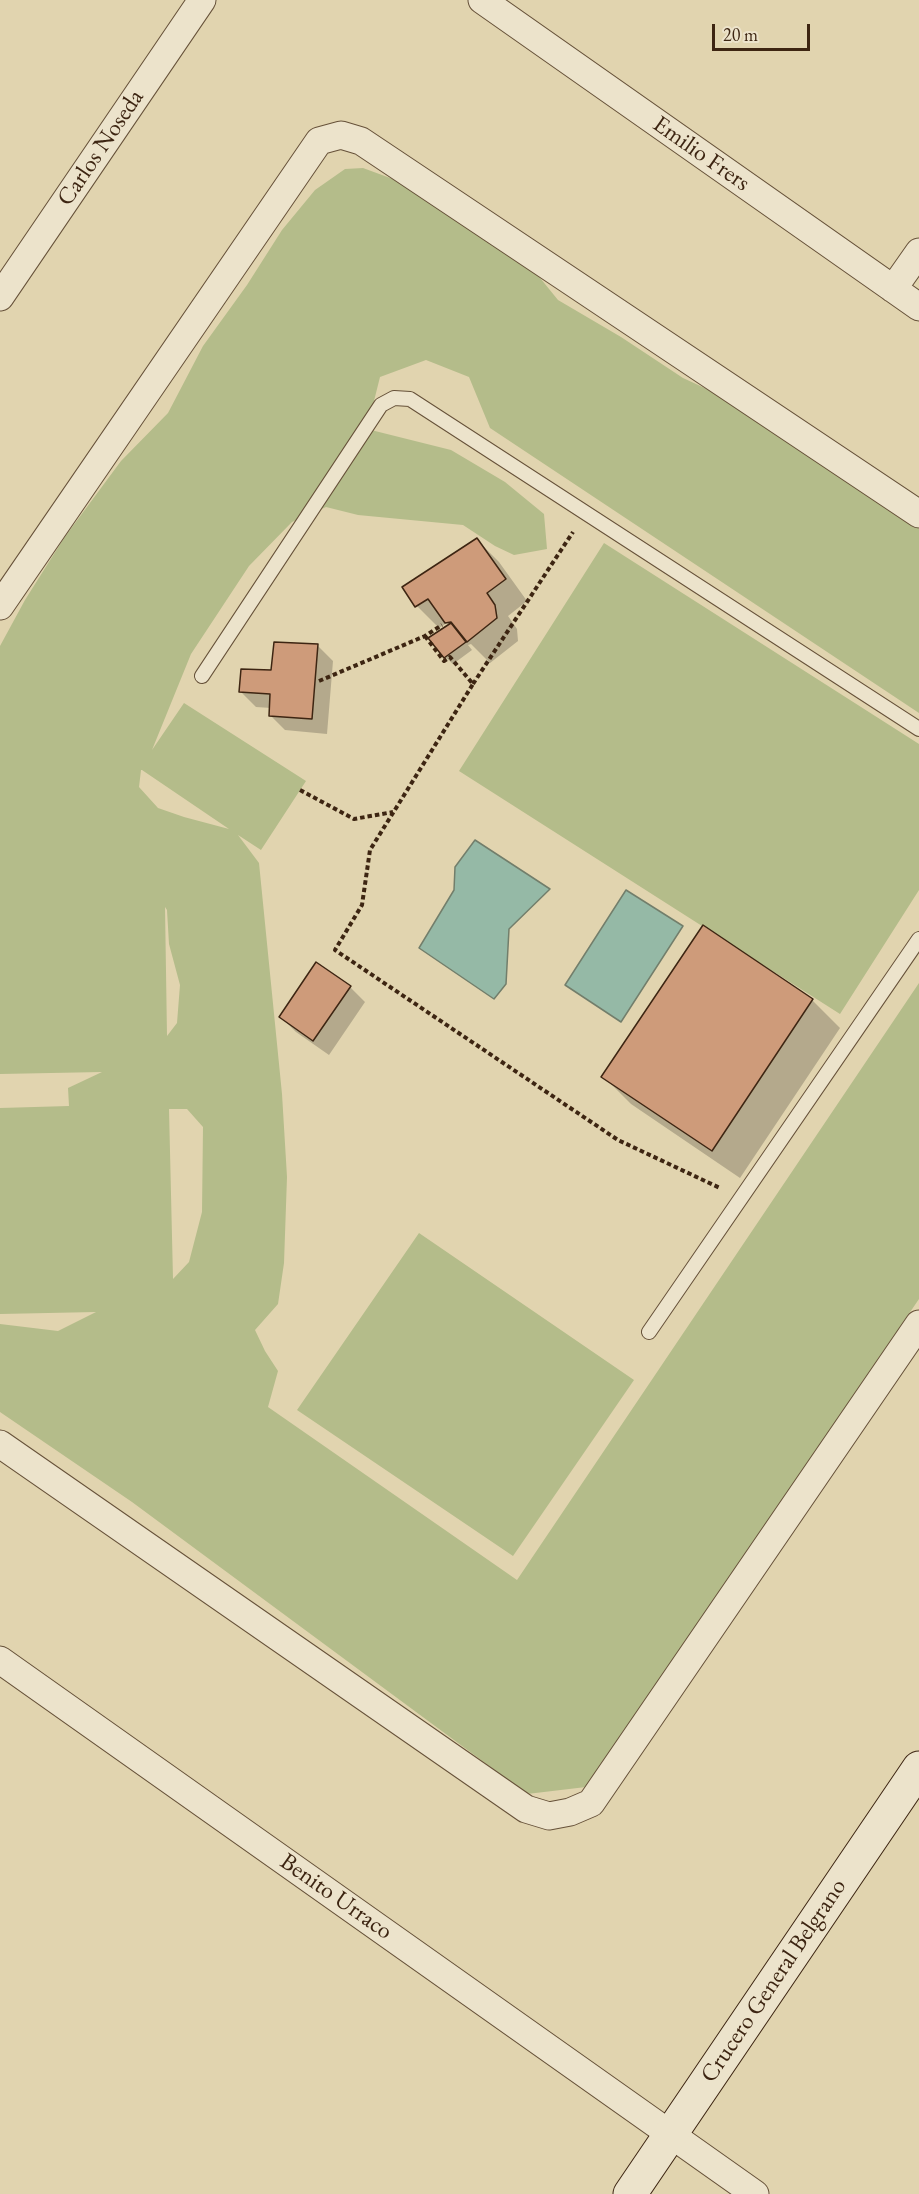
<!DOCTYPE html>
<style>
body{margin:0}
#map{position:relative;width:919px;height:2194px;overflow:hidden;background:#e1d4af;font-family:"EB Garamond",serif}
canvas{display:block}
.scale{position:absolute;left:712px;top:24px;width:98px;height:27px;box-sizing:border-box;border:3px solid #3d2512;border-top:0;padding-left:8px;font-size:18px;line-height:21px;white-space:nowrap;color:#3d2512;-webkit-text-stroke:4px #ece3cb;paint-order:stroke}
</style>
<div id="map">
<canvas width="919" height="2194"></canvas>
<div class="scale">20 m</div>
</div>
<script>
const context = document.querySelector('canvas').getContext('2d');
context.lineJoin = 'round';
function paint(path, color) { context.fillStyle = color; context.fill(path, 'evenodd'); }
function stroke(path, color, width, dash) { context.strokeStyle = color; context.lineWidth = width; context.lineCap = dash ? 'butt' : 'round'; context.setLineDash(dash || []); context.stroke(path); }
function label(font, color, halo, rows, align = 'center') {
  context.font = font + ' "EB Garamond",serif'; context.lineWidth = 4.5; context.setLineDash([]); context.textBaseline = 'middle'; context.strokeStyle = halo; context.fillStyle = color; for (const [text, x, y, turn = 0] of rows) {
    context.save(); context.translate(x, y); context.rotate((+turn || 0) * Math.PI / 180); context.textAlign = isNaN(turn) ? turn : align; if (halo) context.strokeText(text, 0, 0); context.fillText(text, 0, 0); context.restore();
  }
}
const green = new Path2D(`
 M363 168 428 192 523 257 558 300 621 337 683 378 761 414 919 529V713L490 428 469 377 426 360 380 377 367 429 451 450 505 482 544 514 547 549 514 555 495 546 463 525 358 515 326 507 292 522 249 566 191 654 152 750 184 703 306 781 261 850 238 835 259 863 282 1094 287 1177 284 1263 278 1304 255 1330 265 1351 278 1371 268 1407 517 1580 919 983V1299L586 1787 527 1794 132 1502 0 1412V1324L58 1331 96 1312 0 1314V1108L69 1106 68 1088 102 1072 0 1074V646L25 600 64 538 121 461 168 413 203 346 247 285 282 230 315 190 345 169ZM141 770H142L229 829 184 817 158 808 139 787ZM165 907 167 910 169 944 180 985 177 1023 167 1036ZM169 1109H187L203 1127 202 1212 189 1262 173 1279Z
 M604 543 919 744V890L840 1014 459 771Z
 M419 1233 634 1380 513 1556 297 1410Z`);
const water = new Path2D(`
 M475 840 550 889 509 929 506 984 494 999 419 948 454 890 455 867Z
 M626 890 683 926 621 1022 565 985Z`);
const shadow = new Path2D(`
 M477 540 499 562 527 601 508 616 517 629 518 641 490 663 471 644 468 645 472 650 453 664 445 657 449 626 447 623 439 628 417 606 404 588Z
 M318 646 333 661 327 734 285 730 270 715 271 708 256 707 241 692Z
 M703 927 812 1000 840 1028 740 1178 631 1104 603 1076Z
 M350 987 365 1002 329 1055 296 1032 281 1017Z`);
const building = new Path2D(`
 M477 538 506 579 487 593 495 605 497 618 467 642 451 622 445 623 428 599 415 607 402 587Z
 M451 623 466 642 444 658 428 638Z
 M274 642 318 644 312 719 269 716 270 694 239 692 241 669 271 670Z
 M703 925 813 999 712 1151 601 1077Z
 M316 962 351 986 313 1041 279 1017Z`);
const path = new Path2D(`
 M425 636 444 661 450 657 473 684 370 850 362 905 335 950 618 1140 720 1188
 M319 681 425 636 442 625
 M473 684 573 532
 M300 790 354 819 393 812`);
const service = new Path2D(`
 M202 676 381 405 394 398 410 399 919 729
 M649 1332 919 939`);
const minor = new Path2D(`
 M482 0 919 307
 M893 289 919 252
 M0 297 202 0
 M0 606 319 141 341 135 361 141 919 514
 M0 1444 526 1809 549 1816 570 1812 591 1803 919 1324
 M0 1660 755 2194`);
const secondary = new Path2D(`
 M630 2194 919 1768`);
const streetNames = [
 ["Carlos Noseda",101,148,-56],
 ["Emilio Frers",701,154,35],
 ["Benito Urraco",336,1897,35],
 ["Crucero General Belgrano",774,1981,-56]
];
paint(green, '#b4bc8a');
paint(water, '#95b9a6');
stroke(water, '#727e6b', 1.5);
paint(shadow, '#0003');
paint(building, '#ce9b7a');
stroke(building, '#3d2512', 1.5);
stroke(service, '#665139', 16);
stroke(minor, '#665139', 29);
stroke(secondary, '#3d2512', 35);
stroke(path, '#3d2512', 4, [4.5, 3]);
stroke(service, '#ece3cb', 14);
stroke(minor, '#ece3cb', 27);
stroke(secondary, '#ece3cb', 33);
label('24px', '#3d2512', '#ece3cb', streetNames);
</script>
